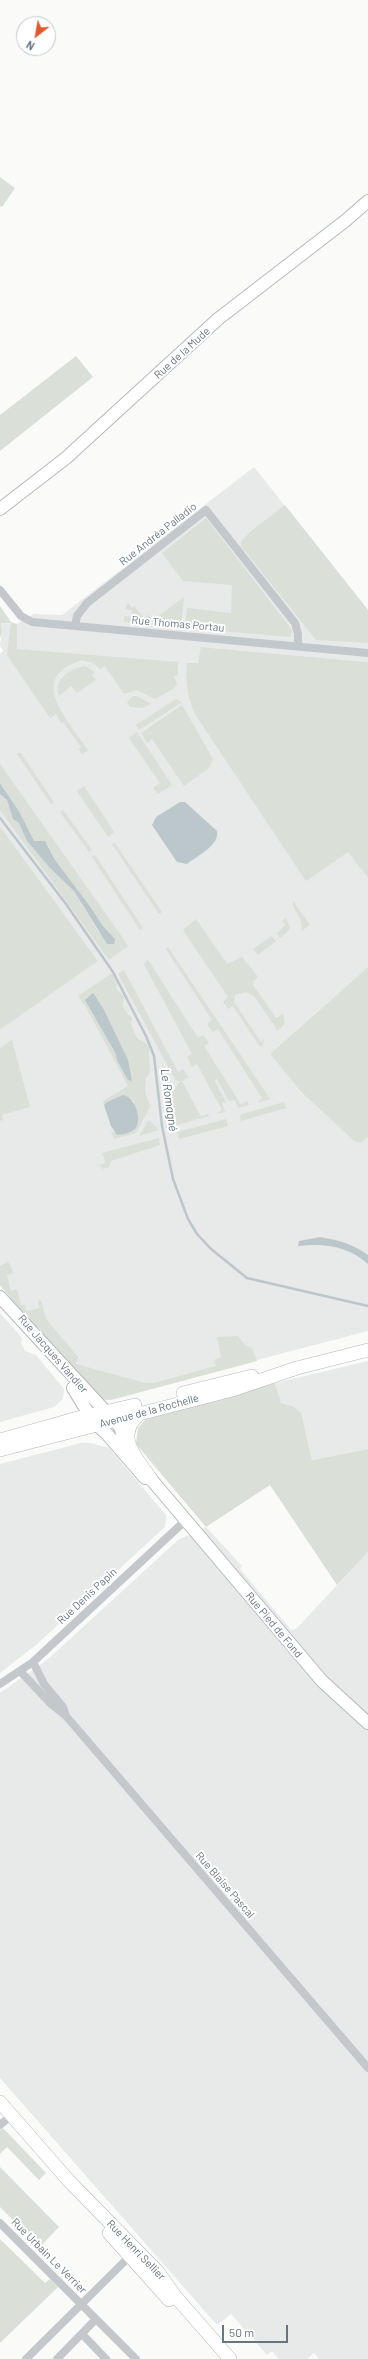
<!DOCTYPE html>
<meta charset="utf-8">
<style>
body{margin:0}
#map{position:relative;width:368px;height:2359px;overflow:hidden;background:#fafaf8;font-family:Barlow,sans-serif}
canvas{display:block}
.north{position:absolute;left:16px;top:16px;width:40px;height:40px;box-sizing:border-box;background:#fff;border:1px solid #c1c8cd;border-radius:50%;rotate:211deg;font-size:11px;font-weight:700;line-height:16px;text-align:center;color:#657683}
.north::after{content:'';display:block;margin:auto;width:14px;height:18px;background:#e4572e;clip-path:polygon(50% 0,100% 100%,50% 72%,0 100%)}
.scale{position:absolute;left:222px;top:2325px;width:66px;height:18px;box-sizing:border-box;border:2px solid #657683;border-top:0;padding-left:5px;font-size:12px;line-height:14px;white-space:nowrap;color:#657683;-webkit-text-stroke:3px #fff;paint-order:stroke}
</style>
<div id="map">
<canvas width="368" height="2359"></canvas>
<div class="north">N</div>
<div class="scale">50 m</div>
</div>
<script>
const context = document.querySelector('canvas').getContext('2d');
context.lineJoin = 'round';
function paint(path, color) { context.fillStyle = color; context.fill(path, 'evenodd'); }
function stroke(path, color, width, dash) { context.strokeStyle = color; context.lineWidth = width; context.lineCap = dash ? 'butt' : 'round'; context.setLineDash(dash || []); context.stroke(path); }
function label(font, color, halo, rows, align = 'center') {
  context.font = font + ' Barlow,sans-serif'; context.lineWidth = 4; context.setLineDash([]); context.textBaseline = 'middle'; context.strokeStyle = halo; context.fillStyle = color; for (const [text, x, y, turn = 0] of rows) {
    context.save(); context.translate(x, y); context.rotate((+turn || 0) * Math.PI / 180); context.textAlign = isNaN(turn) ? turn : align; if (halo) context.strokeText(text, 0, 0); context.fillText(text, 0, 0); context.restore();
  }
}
const built = new Path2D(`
 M254 467 368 610V662L201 647 319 813 368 878V967L270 1054 301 1092 354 1141 361 1143 368 1137V1331L104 1400 39 1332 41 1330 38 1327 36 1328 0 1285V1030L98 961 0 826V654L3 651 0 645 2 633 1 623 17 624 34 614 62 615Z
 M0 1313 22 1338 21 1343 25 1351 36 1355 64 1389 63 1399 54 1407 0 1422Z
 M368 1361V1449L312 1460 301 1414 293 1406 281 1403 275 1383Z
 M81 1443H90L109 1448 166 1515 165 1527 36 1645 0 1673V1464Z
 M206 1527 242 1566 240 1569 291 1630 296 1629 368 1552V2359H319L314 2353 307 2359H279L272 2351 267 2355 231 2314 217 2325 0 2078V1693L47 1660 178 1540Z`);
const green = new Path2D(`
 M0 177 15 188 2 207 0 206Z
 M76 356 93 377 0 451V415Z
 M285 505 368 610V643L316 640 241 546V542L250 532Z
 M206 518 289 626 292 631 290 637 185 628 187 608 231 613 232 585 183 581 162 553Z
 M184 597 181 627 124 622V616L131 617 132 610 125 609 128 603 132 608 134 606 144 618 148 615 153 620Z
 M0 606 11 622 17 624V649L178 662V675L174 676 177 684 173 689 155 699 137 690 124 694 105 666 100 669 93 663 82 660C25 678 68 720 88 750L82 754 79 750 81 747 63 722 61 723 56 714 50 718 7 655 11 623H1L2 633 0 638Z
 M201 647 368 662V878L348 852 306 881 195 714C188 698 185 681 187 663H198Z
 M85 666 95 672 92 675 96 680 77 693 71 686 59 696C52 680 71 668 85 666Z
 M133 696H137L151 704 142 708 130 707 127 702Z
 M176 699 182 702 139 730 136 725Z
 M182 705 213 759 209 768 184 786 152 739 147 743 141 733Z
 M137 732 172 785 158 794 153 788 160 783 129 738Z
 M20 752 54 802 51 804 17 754Z
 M0 764 127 944 128 946 109 960 0 810V794L7 800 13 819 19 823 27 841 50 868 74 891 99 933 115 939 102 925 92 909 55 860 48 845 41 841H34L20 813 0 783Z
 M84 786 114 832 108 837 77 791Z
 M63 810 92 850 89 852 60 812Z
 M0 826 98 961 0 1030Z
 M114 842 162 912 159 914 112 844Z
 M95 855 143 928 140 930 92 857Z
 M293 901 310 925 301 931C305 918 292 912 293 901Z
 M286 918 290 929 280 938 277 933 285 925 282 921Z
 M196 919 227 964 242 957 258 977 253 981V985L276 1018 283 1014 285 1023 278 1031 254 996 246 992 235 995 234 1002 261 1042 264 1040 263 1045 260 1047 233 1006 228 1009 223 1002 228 997 183 930Z
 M272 936 276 941 258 955 253 949Z
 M168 947 270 1099 257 1103 262 1098 218 1029 213 1032 207 1024 212 1020 166 949Z
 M148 960 198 1038 203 1035 209 1043 204 1046 241 1105 247 1101 249 1105 238 1108 235 1100 229 1101 217 1079 214 1080 226 1102 222 1103 225 1112 216 1114 222 1110 197 1064 192 1067 187 1057 192 1054 144 964Z
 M368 967V1137L361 1143 354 1141 301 1092 270 1054Z
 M124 970 178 1072 183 1069 188 1077 182 1081 201 1117 208 1114 209 1116 166 1128 168 1111 165 1105 180 1081H176L118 974Z
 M112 973 117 984 116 988 124 997C120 1007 126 1012 132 1018L131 1023 135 1034 138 1039 146 1043 149 1048 150 1072 146 1078 145 1091 150 1107 136 1133 114 1139 111 1131 124 1134 133 1130 134 1101 107 1102 104 1105 103 1101 128 1086 86 1007 78 996Z
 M12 1040 30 1107 2 1115 3 1120 0 1121V1048Z
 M284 1102 286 1108 241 1121 240 1115Z
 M226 1119 228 1126 179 1139 177 1132Z
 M149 1120 159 1130 139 1136Z
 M159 1138 160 1145 111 1161 109 1167 103 1169 99 1165 106 1163 102 1153Z
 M7 1262 10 1264 13 1273 7 1275 11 1291 17 1289 21 1305H25L27 1311 39 1308 38 1301 41 1300 46 1319 78 1357 76 1364 145 1383H154L216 1366 214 1360 221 1357 217 1337 238 1336 245 1345 252 1348 257 1361 111 1400 99 1399 39 1332 41 1330 38 1327 36 1328 0 1285V1266Z
 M275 1383 281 1403 293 1406 301 1413 312 1460 368 1449V1552L337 1585 270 1485 206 1527 136 1444 138 1428 147 1418Z
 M3 2128 46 2173 39 2180 7 2147 0 2154V2130Z
 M0 2167 59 2227 40 2247 0 2207Z
 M0 2239 45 2283 50 2279 58 2287 0 2343Z`);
const water = new Path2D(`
 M0 783 20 813 34 841H45L55 860 92 909 102 925 115 939 114 944H107L74 891 50 868 27 841 19 823 13 819 7 800 0 794Z
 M180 802H185L217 831C220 845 197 856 187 864L177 862 152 825 156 817Z
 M93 993 103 1008 128 1060 132 1081 128 1080 117 1060 116 1054 85 1000Z
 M123 1095C135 1097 143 1120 135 1129 132 1132 122 1135 117 1135L111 1126 104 1105 107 1102Z
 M320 1237C338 1240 353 1244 368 1255V1264C348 1246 324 1243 298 1246L299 1241Z`);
const stream = new Path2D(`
 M0 818 66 904 113 972 146 1036 154 1056 162 1126 173 1179 188 1219 197 1234 211 1249 247 1278 368 1306`);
const street = new Path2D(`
 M0 590 21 616 32 622 368 653
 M75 626 77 616 87 603 206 510 295 623 298 634V646
 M33 1662 44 1684 63 1707 66 1716
 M21 1672 51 1704 66 1716 368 2068
 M0 1684 33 1662 186 1520
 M0 2125 12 2115
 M0 2223 136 2359
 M82 2334 106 2359
 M26 2359 130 2256
 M57 2359 96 2319`);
const secondary = new Path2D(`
 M0 509 66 458 218 319 345 221 368 201
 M0 1297 106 1412
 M73 1388 90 1416
 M115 1420 121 1429 125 1449
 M97 1425 106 1433 145 1478
 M145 1472 322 1681 368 1723`);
const primary = new Path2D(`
 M183 1393 252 1376
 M141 1413C113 1435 136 1457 151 1479
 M0 1440 78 1418 135 1405
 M0 1450 232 1390 297 1368 368 1350
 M0 2102 69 2181 158 2272 176 2297 230 2359
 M109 2233 169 2300`);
const streetNames = [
 ["Rue de la Mude",182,353,-42],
 ["Rue Andréa Palladio",158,534,-38],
 ["Rue Thomas Portau",178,624,5],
 ["Rue Jacques Vandier",53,1354,49],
 ["Avenue de la Rochelle",149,1411,-15],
 ["Rue Denis Papin",87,1596,-43],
 ["Rue Pied de Fond",274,1625,50],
 ["Rue Blaise Pascal",225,1885,49],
 ["Rue Henri Sellier",136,2250,46],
 ["Rue Urbain Le Verrier",49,2256,45]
];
const waterNames = [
 ["Le Romagné",169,1100,82]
];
paint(built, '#e8e9e9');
paint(green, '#dadfd7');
paint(water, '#bbc7cb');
stroke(stream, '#bbc7cb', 2.5);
stroke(secondary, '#b3babf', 14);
stroke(primary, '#b5babe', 14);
stroke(street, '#c3c8cc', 8);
stroke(secondary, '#fff', 12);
stroke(primary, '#fff', 13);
label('11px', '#657683', '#fff', streetNames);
label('italic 12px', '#60757c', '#fff', waterNames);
</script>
